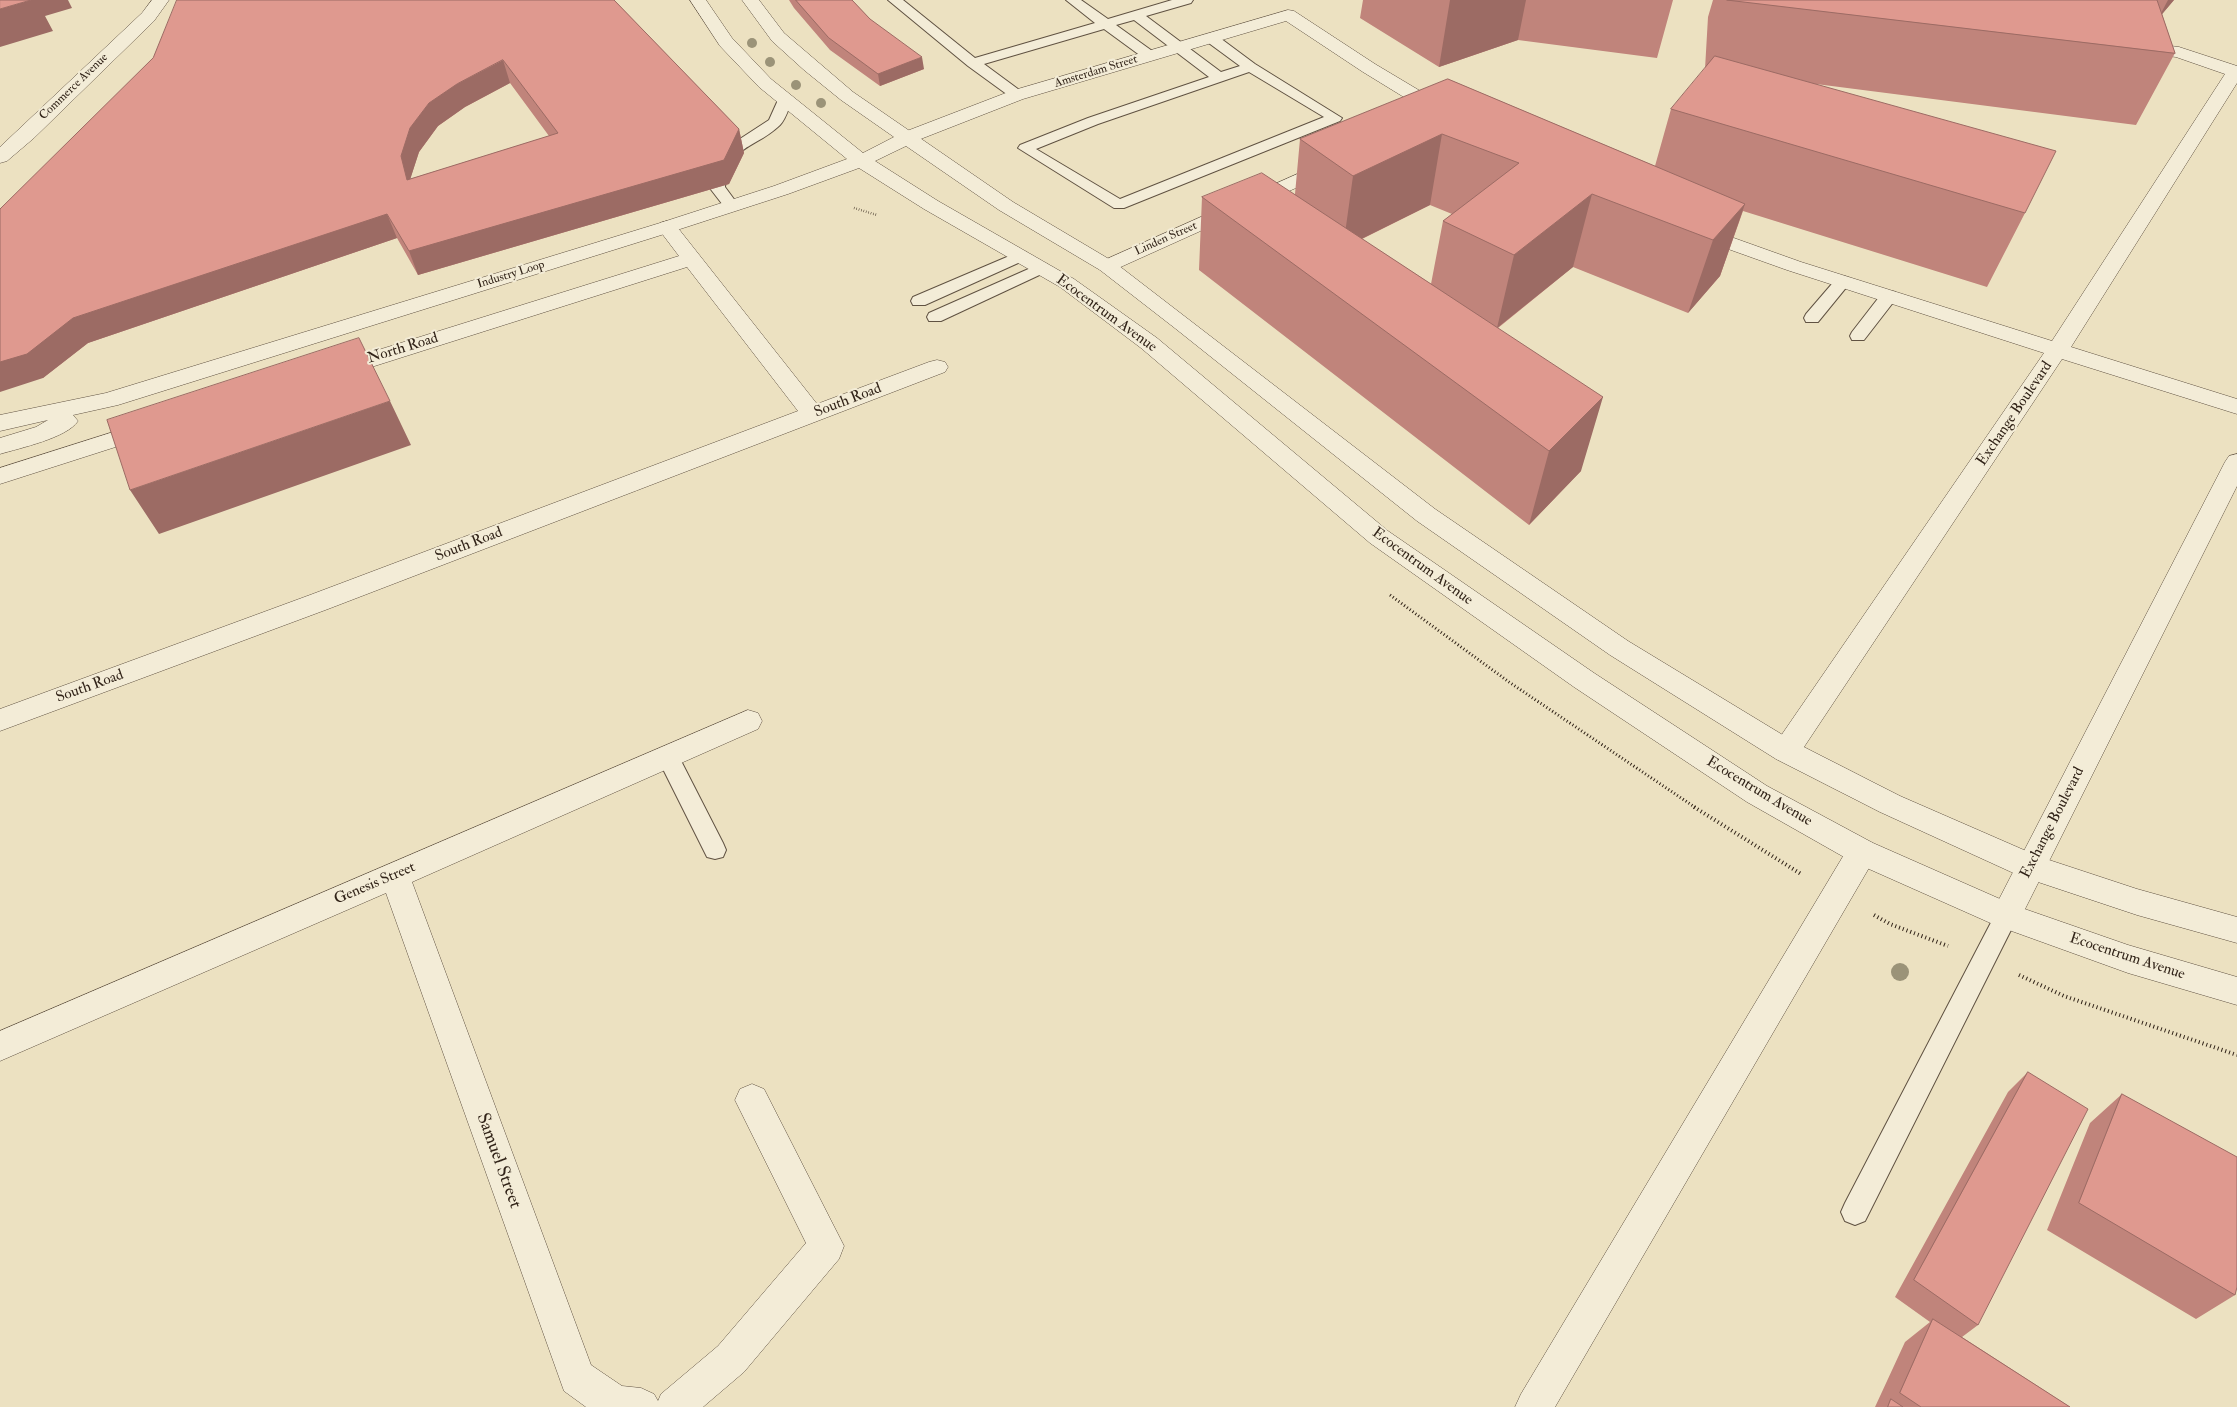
<!DOCTYPE html>
<style>
body{margin:0}
canvas{display:block;background:#ece1c1}
</style>
<canvas width="2237" height="1407"></canvas>
<script>
const context = document.querySelector('canvas').getContext('2d');
context.lineJoin = 'round';
function stroke(path, color, width, dash) { context.strokeStyle = color; context.lineWidth = width; context.lineCap = dash ? 'butt' : 'round'; context.setLineDash(dash || []); context.stroke(path); }
function paint(path, color) { context.fillStyle = color; context.fill(path, 'evenodd'); }
function label(font, color, halo, rows, align = 'center') {
  context.font = font + ' "IM FELL Double Pica",serif'; context.lineWidth = 4; context.setLineDash([]); context.textBaseline = 'middle'; context.strokeStyle = halo; context.fillStyle = color; for (const [text, x, y, turn = 0] of rows) {
    context.save(); context.translate(x, y); context.rotate((+turn || 0) * Math.PI / 180); context.textAlign = isNaN(turn) ? turn : align; if (halo) context.strokeText(text, 0, 0); context.fillText(text, 0, 0); context.restore();
  }
}
const pathFar2 = new Path2D(`
 M854 208 877 215`);
const pathFar1 = new Path2D(`
 M1390 595 1509 682 1696 808`);
const path = new Path2D(`
 M1694 807 1801 874
 M1874 915 1890 924 1948 946
 M2019 975 2064 996 2237 1055`);
const service = new Path2D(`
 M888 0H903L975 58 1095 23 1066 0H1081L1108 19 1172 0H1193L1191 3 1146 16 1221 72 1240 66 1206 41 1204 38 1206 35H1216L1255 64 1342 118 1340 121 1124 208H1114L1018 148 1020 145 1088 118 1209 77 1134 20 1116 25 1155 53 1157 56 1155 59H1145L1104 29 984 64 1022 92 1024 95 1017 99 1012 98 968 66ZM1249 72 1324 117 1120 199 1036 149 1098 124Z
 M785 96 792 100C789 107 786 119 780 125 754 150 730 143 725 187L739 206 736 209H726L709 187 711 170 726 148 769 120 778 100Z
 M1021 251 1027 253 1029 256 1027 259 925 305H913L911 301 913 297Z
 M1042 263 1048 265 1050 268 1048 271 941 321H929L927 317 929 313Z
 M1843 276 1849 278 1851 281 1849 284 1818 322H1806L1804 318 1806 314 1837 278Z
 M1889 291 1895 292 1897 296 1895 300 1864 340H1852L1850 336 1852 332 1883 292Z
 M668 748 676 751 723 843 726 850 723 857 715 859 707 857 657 757 660 751Z
 M2006 906 2014 909 2018 916 1865 1221 1855 1225 1845 1221 1841 1212 1845 1203 1998 909Z`);
const minor = new Path2D(`
 M1288 10 1294 11 1375 64 1452 110 1454 114 1452 118 1445 120 1438 118 1363 72 1286 21 1023 99 913 142 906 144 899 142 896 138 899 134 1011 91Z
 M2137 42 2179 47 2237 66V83L2071 347 2237 399V414L2062 359 1796 759 1786 762 1776 759 1772 751 1776 743 2044 353 1787 270 1689 235 1686 231 1689 227 1696 225 1703 227 1801 262 2052 341 2225 74 2176 57 2131 51 2128 47 2131 43Z
 M1331 159 1338 161 1341 165 1338 169 1114 270 1107 272 1100 270 1097 266 1100 262Z
 M667 221 674 223 817 404 929 362 937 360 945 362 948 367 945 372 328 609 0 731V709L310 595 798 411 687 267 343 376 335 378 327 376 324 371 327 366 679 256 657 227 660 223Z
 M148 421 156 424 160 429 156 434 0 484V468Z
 M2237 454V486L2017 925 2006 929 1995 925 1991 916 1995 907 2225 462 2229 456Z
 M748 710 758 713 762 721 758 729 412 882 591 1365 622 1386 641 1388 654 1394 658 1401 661 1394 718 1346 806 1243 735 1100 740 1089 752 1084 764 1089 844 1246 839 1259 744 1372 703 1407H586L564 1391 386 893 0 1061V1031Z
 M1862 840 1873 843 1877 852 1873 861 1555 1407H1515L1521 1394 1851 843Z`);
const tertiary = new Path2D(`
 M152 0H169L154 21 34 138 7 161 0 163V147L142 13Z
 M690 0H706L732 38 771 79 863 153 894 137 841 100 804 70 772 41 742 0H759L784 33 853 92 1013 202 1114 262 1435 509 1628 641 1796 743 1900 796 2040 857 2137 889 2237 917V943L2137 915 2020 876 1880 812 1776 759 1610 655 1417 521 1176 329 1100 270 999 210 906 146 875 161 938 201 1074 279 1157 338 1388 531 1594 673 1767 786 1873 843 2016 906 2128 945 2237 977V1005L2128 973 1995 925 1851 861 1747 802 1574 687 1370 543 1141 348 1060 287 924 209 859 168 788 194 674 231 118 405 73 415 78 421C67 438 20 448 0 454V438L36 427 48 420 0 431V415L106 393 660 223 774 186 847 159 759 87 720 46Z`);
const trees = [
 [752,43,5],
 [770,62,5],
 [796,85,5],
 [821,103,5],
 [1900,972,9]
];
const wall = new Path2D(`
 M614 0 739 129 744 153 729 184 418 275 397 238 88 343 43 378 0 209ZM510 83 549 136 410 179 419 152 438 126 465 107Z
 M789 0H852L870 19 924 69 880 86 830 50 794 8Z
 M1363 0H1673L1657 58 1518 40 1439 67 1360 18Z
 M1713 0H2174L2162 14 2175 53 2136 125 1816 84 2025 213 1987 287 1743 211 1720 276 1688 313 1573 267 1498 328 1581 471 1529 525 1199 270 1202 197 1295 194 1300 139 1448 79 1655 166 1671 109 1705 69 1708 17ZM1430 205 1452 214 1443 221 1431 284 1362 239Z
 M2028 1072 1978 1325 1962 1337 2070 1407H1875L1905 1342 1930 1322 1895 1297 2008 1092Z
 M2122 1094 2235 1295 2196 1319 2047 1230 2090 1123Z`);
const shadedWall = new Path2D(`
 M31 0H68L72 8 45 16 53 31 0 47V9Z
 M1450 0H1526L1518 40 1439 67Z
 M2168 0H2174L2158 19Z
 M922 57 924 69 880 86 878 74Z
 M503 60 510 83 465 107 438 126 419 152 410 180H407L401 156 410 128 429 103 457 84Z
 M739 129 744 153 729 184 418 275 409 251Z
 M1442 134 1430 205 1343 248 1353 176Z
 M1592 194 1573 267 1497 328 1514 255Z
 M1745 204 1720 276 1688 313 1713 240Z
 M387 214 397 238 88 343 43 378 0 392V362L73 318Z
 M1603 397 1581 471 1529 525 1549 451Z
 M390 401 411 445 159 534 130 490Z`);
const building = new Path2D(`
 M0 0H31L0 9Z
 M177 0H614L739 129 724 160 409 251 387 214 73 318 27 354 0 362V209L153 58ZM503 60 558 133 407 180 401 156 410 128 429 103 457 84Z
 M796 0H852L870 19 922 57 878 74 829 38Z
 M1727 0H2157L2175 53Z
 M1715 56 2056 151 2025 213 1671 109Z
 M1448 79 1745 204 1713 240 1592 194 1514 255 1443 221 1519 163 1442 134 1353 176 1300 139Z
 M1262 173 1603 397 1549 451 1202 197Z
 M359 338 390 401 130 490 107 420Z
 M2028 1072 2088 1109 1978 1325 1914 1280Z
 M2122 1094 2237 1157V1287L2235 1295 2079 1203Z
 M1933 1319 2070 1407H1921L1900 1393Z
 M1891 1399 1903 1407H1888Z`);
const farStreetnames = [
 ["Amsterdam Street",1096,72,-17],
 ["Commerce Avenue",74,87,-44],
 ["Linden Street",1166,239,-24],
 ["Industry Loop",511,275,-17]
];
const streetNames = [
 ["Ecocentrum Avenue",1106,314,36],
 ["North Road",403,349,-17],
 ["South Road",848,401,-21],
 ["Exchange Boulevard",2015,414,-56],
 ["South Road",469,545,-21],
 ["Ecocentrum Avenue",1422,567,36],
 ["South Road",90,687,-20],
 ["Ecocentrum Avenue",1759,792,31],
 ["Exchange Boulevard",2053,823,-63],
 ["Genesis Street",375,884,-23],
 ["Ecocentrum Avenue",2127,957,18]
];
const nearStreetnames = [
 ["Samuel Street",498,1161,70]
];
stroke(service, '#605242', 2);
stroke(minor, '#605242', 1);
stroke(tertiary, '#605242', 1);
stroke(pathFar2, '#312318', 2.5, [0.5, 2]);
stroke(pathFar1, '#312318', 3, [1, 2.5]);
stroke(path, '#312318', 4, [1, 3]);
paint(service, '#f3ecd7');
paint(minor, '#f3ecd7');
paint(tertiary, '#f3ecd7');
context.fillStyle = '#9b9378';
for (const [x, y, r] of trees) { context.beginPath(); context.arc(x, y, r, 0, 2 * Math.PI); context.fill(); }
paint(wall, '#c0847b');
paint(shadedWall, '#9c6b64');
paint(building, '#df998f');
stroke(building, '#9c6b64', 1);
label('12px', '#312318', '#f3ecd7', farStreetnames);
label('15px', '#312318', '#f3ecd7', streetNames);
label('18px', '#312318', '#f3ecd7', nearStreetnames);
</script>
